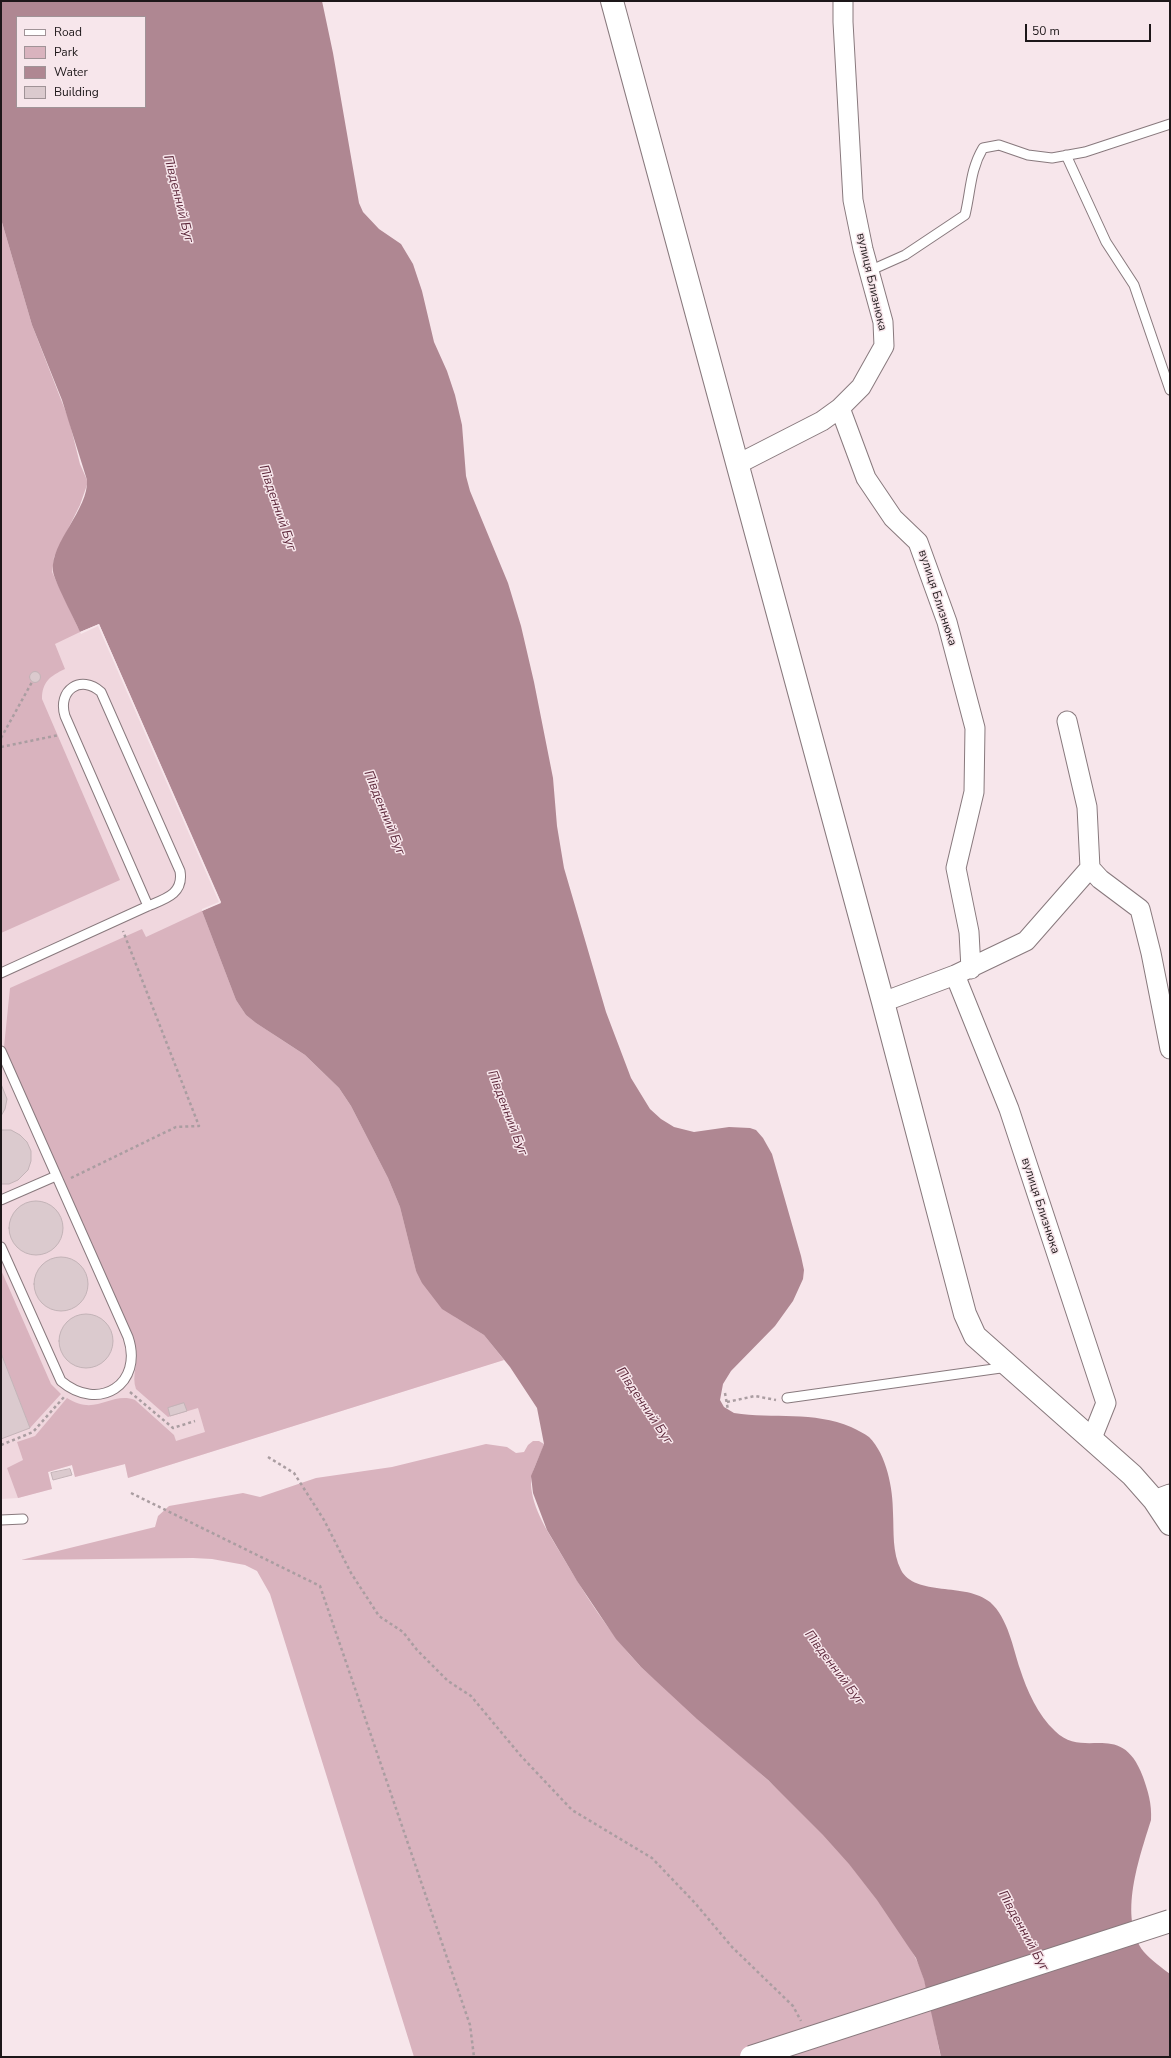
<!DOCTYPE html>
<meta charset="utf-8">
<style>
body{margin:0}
#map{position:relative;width:1171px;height:2058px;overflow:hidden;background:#f7e6eb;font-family:"Nunito Sans",sans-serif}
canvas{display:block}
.frame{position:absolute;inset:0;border:2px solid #1d1719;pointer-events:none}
.legend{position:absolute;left:16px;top:16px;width:130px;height:92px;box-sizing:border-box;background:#f7e6eb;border:1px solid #a09397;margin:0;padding:5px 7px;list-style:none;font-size:12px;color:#1d1719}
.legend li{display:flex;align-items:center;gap:8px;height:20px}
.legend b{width:20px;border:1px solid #a09397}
.scale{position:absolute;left:1025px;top:24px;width:126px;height:18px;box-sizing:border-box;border:2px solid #1d1719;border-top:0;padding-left:5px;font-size:12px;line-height:14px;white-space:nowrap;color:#1d1719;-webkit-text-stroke:3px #f7e6eb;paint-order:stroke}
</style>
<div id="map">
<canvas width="1171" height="2058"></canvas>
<div class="frame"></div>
<ul class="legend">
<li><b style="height:5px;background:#fff"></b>Road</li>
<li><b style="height:11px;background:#d9b3be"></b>Park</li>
<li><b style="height:11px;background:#af8792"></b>Water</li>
<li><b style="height:11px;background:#dbcace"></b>Building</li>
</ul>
<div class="scale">50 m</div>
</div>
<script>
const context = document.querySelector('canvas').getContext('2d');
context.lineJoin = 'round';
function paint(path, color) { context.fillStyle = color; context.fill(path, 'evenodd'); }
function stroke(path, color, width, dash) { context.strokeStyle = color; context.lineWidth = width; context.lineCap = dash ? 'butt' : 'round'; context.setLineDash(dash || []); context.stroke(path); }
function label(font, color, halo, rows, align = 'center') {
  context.font = font + ' "Nunito Sans",sans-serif'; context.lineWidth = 3; context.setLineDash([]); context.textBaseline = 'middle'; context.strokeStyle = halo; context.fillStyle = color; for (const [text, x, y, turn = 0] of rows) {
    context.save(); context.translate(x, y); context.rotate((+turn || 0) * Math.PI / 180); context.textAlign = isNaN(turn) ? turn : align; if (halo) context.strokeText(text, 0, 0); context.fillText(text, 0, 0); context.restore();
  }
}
const built = new Path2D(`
 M1 421 99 624 221 903 236 1000 351 1106 388 1178 400 1207 504 1360 128 1478 125 1464 75 1477 72 1465 48 1472 52 1489 18 1498 1 1499Z`);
const green = new Path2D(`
 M1 219 32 325 69 420 80 464 87 480V485L80 505 54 557 52 572 80 632 55 644 65 669C50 676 42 682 42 699L120 880 1 933Z
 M202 911 236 1000 246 1015 256 1023 305 1055 339 1088 351 1106 388 1178 400 1207 416 1271 455 1317 484 1335 504 1360 128 1478 125 1464 75 1477 72 1465 48 1472 52 1489 18 1498 7 1468 23 1460 17 1442 35 1436 67 1398C96 1417 111 1391 135 1400L174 1435 176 1441 205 1432 198 1408 168 1417 136 1389C131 1376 139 1362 136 1348L4 1047 10 988 142 929 146 937Z
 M1 1270 51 1384 61 1394 30 1428 1 1353Z
 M533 1441H539L544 1444C540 1457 531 1470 531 1484 532 1509 549 1533 561 1554 584 1593 609 1633 640 1666 648 1674 658 1681 666 1689 727 1746 795 1798 849 1863 871 1890 899 1926 915 1957 929 1983 934 2028 941 2057H414L270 1594 257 1571 245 1565 212 1559 193 1558 21 1560 155 1527 158 1516 169 1506 243 1493 260 1497 316 1478 392 1467 486 1444 507 1447 516 1453 524 1452 528 1445Z`);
const water = new Path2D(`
 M1 1H322L333 53 359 203 363 212 379 229 401 244 413 264 422 291 434 342 447 371 455 395 462 425 466 476 470 491 508 583 521 626 534 682 553 778 557 826 564 868 606 1012 631 1078 650 1109 661 1119 674 1127 694 1132 729 1127 750 1128 756 1130 763 1138 772 1154 801 1256 804 1270 803 1279 793 1301 775 1326 731 1371 723 1384 720 1400 724 1407 734 1413C773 1419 814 1411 851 1427 857 1430 864 1433 869 1437 887 1455 893 1489 893 1513 894 1532 892 1552 901 1570 915 1597 966 1582 990 1602 1008 1618 1013 1648 1020 1669 1027 1691 1038 1715 1055 1731 1085 1761 1121 1718 1143 1777 1148 1791 1152 1804 1151 1820 1140 1856 1117 1918 1144 1952 1152 1961 1161 1967 1170 1974V2057H941L924 1980 916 1958 877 1900 849 1864 823 1835 768 1780 697 1719 641 1667 616 1639 577 1581 547 1530 533 1493 531 1476 544 1444 537 1408 510 1367 484 1335 442 1309 422 1283 416 1271 400 1207 388 1178 351 1106 339 1088 305 1055 256 1023 246 1015 236 1000 202 911 221 902 99 624 80 632C75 620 54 581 53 571 50 543 89 509 87 480L62 400 32 325 1 219ZM17 17H145V107H17Z`);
const pier = new Path2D(`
 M99 624 221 903 202 911V909L219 902 98 626 81 634 80 632Z`);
const building = new Path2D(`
 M29.5 677a5.5 5.5 0 1 1 11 0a5.5 5.5 0 1 1-11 0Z
 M1 1084 7 1099 5 1109 1 1116Z
 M1 1130H11L20 1135 27 1142 31 1151V1161L28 1170 18 1180 9 1184H1Z
 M9 1228a27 27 0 1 1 54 0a27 27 0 1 1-54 0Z
 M34 1284a27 27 0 1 1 54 0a27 27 0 1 1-54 0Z
 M59 1341a27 27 0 1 1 54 0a27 27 0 1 1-54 0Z
 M1 1353 30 1428 1 1439Z
 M184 1403 187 1411 170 1416 168 1408Z
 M70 1469 72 1475 53 1480 51 1473Z`);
const path = new Path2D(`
 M1 738 32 682
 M1 747 59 735
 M71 1178 176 1127 199 1126 123 931
 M130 1392 173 1428 195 1421
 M725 1393 728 1410
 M727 1402 755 1396 776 1400
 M1 1445 33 1432 64 1397
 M268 1457 294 1473 324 1520 351 1573 379 1616 403 1632 417 1650 448 1681 471 1696 521 1756 572 1810 652 1858 695 1903 732 1947 793 2006 801 2021
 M131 1493 320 1586 470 2025 474 2057`);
const service = new Path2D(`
 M1066 155 1106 242 1134 285 1170 390
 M869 271 905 255 965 215C971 190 970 170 983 148L999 145 1028 155 1052 158 1085 152 1170 124
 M1 973 148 906C165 899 184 894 180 871L101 692C81 674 57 690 65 716L148 906
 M1 1051 128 1337C144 1384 99 1413 61 1381L1 1247
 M1 1200 56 1176
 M787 1398 1008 1367
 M1 1520 23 1519`);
const minor = new Path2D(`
 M840 408 866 478 893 518 918 542 947 622 975 728 974 792 956 868 969 932 971 969
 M738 464 822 421 840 408 861 387 884 346 883 322 863 249 853 200 843 22V1
 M1067 721 1087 807 1090 868 1100 879 1140 909 1151 953 1170 1049
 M955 975 1009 1109 1106 1403 1092 1438
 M883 1002 955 975 1026 941 1090 868
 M1154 1500 1170 1494`);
const tertiary = new Path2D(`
 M612 1 883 1002 965 1314 975 1336 1132 1475 1154 1500 1170 1524`);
const primaryBridge = new Path2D(`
 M751 2057 1170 1921`);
const streetNames = [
 ["вулиця Близнюка",871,282,77],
 ["вулиця Близнюка",937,598,72],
 ["вулиця Близнюка",1040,1206,72]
];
const waterNames = [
 ["Південний Буг",178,199,76],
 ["Південний Буг",277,508,71],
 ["Південний Буг",384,813,68],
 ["Південний Буг",507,1113,69],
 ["Південний Буг",644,1406,56],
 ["Південний Буг",834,1668,53],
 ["Південний Буг",1023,1931,61]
];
paint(built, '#f0d7de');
paint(green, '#d9b3be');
paint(water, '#af8792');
paint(pier, '#f7e6eb');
paint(building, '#dbcace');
stroke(building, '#c3b3b7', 1);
stroke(service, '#88797d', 11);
stroke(minor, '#88797d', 21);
stroke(tertiary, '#88797d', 24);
stroke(path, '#aa9da1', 2.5, [3, 3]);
stroke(service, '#fff', 9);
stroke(minor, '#fff', 19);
stroke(tertiary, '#fff', 22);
stroke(primaryBridge, '#88797d', 24, []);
stroke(primaryBridge, '#fff', 22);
label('12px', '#1d1719', '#f7e6eb', streetNames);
label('italic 13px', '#5d283b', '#f7e6eb', waterNames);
</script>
